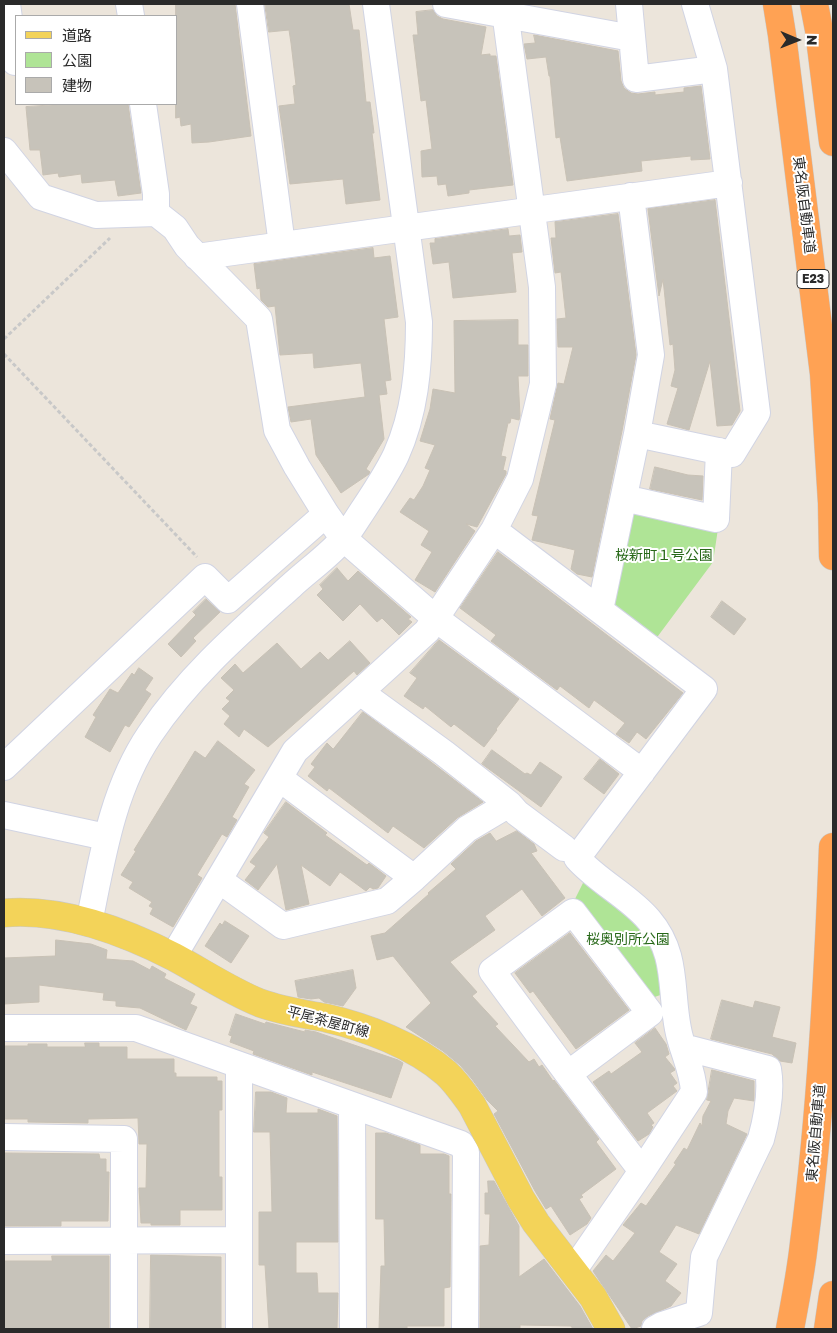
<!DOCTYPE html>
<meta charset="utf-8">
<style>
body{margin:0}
#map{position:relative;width:837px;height:1333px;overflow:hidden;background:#ece5db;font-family:"Golos Text","Noto Sans JP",sans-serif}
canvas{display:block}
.frame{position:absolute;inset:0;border:5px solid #2a2a2a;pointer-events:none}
.legend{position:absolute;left:15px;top:15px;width:162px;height:90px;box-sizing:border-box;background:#fff;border:1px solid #aaa;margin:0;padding:6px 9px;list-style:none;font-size:15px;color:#2a2a2a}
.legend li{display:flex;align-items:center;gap:10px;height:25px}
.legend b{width:25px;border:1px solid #aaa}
.north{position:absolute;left:772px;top:15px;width:50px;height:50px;-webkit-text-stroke:4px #fff;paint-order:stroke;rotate:91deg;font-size:14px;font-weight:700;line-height:20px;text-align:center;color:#2a2a2a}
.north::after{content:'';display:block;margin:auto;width:18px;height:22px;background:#2a2a2a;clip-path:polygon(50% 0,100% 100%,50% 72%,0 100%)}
</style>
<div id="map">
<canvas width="837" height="1333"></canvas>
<div class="frame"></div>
<ul class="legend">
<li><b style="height:6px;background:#f3d359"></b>道路</li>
<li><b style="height:14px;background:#afe496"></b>公園</li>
<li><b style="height:14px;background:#c7c3ba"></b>建物</li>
</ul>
<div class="north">N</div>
</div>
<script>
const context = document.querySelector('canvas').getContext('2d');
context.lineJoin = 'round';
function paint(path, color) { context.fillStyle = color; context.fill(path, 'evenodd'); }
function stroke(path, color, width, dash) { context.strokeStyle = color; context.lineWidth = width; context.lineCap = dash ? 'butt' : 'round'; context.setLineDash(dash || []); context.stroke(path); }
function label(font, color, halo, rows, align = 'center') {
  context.font = font + ' "Golos Text","Noto Sans JP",sans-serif'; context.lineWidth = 4; context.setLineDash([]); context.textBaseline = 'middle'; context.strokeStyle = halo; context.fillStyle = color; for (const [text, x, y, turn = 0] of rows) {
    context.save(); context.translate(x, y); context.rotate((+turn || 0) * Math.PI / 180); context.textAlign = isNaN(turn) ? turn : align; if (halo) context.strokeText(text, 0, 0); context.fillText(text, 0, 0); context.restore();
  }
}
const green = new Path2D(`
 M631 504 719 522 713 562 658 636 650 638 611 602Z
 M584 881 641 923 650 936 666 993 649 999 574 901Z`);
const building = new Path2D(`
 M176 4H235L251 136 209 142 192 143 191 124 181 126 180 117 176 118Z
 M265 4H349L353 30H359L366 102H370L372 117 374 133H372L380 200 346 204 343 179 290 184 279 106 295 104 293 86 296 85 291 43 289 30 269 32Z
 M433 10 437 16 443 19 486 27 481 55 490 54V56H496L513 185 469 190V193L448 196 446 184 438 185 437 176 422 177 421 151 432 149 426 100 421 101 413 35H418L416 12Z
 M534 35 618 51 621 81 624 88 631 93 638 94 655 92V95L684 92V88L701 86 710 159 691 160V156L641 161 642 171 567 181 560 137 556 138 550 76H549L546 57 527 59 524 44 535 43Z
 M65 104H128L141 193 118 196 115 180 82 183 81 174 59 177 58 173 43 175 40 150H30L26 107Z
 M715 200 740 411 732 425 717 426 710 361 689 430 667 424 678 388 671 386 675 370 673 344 670 345 663 279 659 296 648 209Z
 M618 214 636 355 622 431 592 577 577 574 571 569 575 550 532 540 538 516 532 515 555 420 550 419 558 383 564 384 573 347H558L557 319 566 318 561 272 555 273 551 238H556L555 222Z
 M508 229 509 236 520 235 522 252 512 253 516 292 453 298 449 262 433 264 430 243H435V239Z
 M373 248 374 258 390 256 398 317 384 319 391 380 385 381 387 394 379 395 384 439 366 469 370 472 369 474 341 493 316 455 311 419 291 422 288 407 365 397 361 363 314 368 313 353 280 355 275 306 268 307 261 300 260 288 257 289 254 264Z
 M518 320V345H528V376H518L520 416 519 420 511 418 510 423H508L501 456 506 457 503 470 506 471V474L477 527 466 524 475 531 435 592 415 580 432 552 421 545 429 531 400 512 410 498 414 500 423 486 430 470 425 468 435 445 420 441 430 409 433 389 455 393 454 321Z
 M655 467 688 475 703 476 702 500 650 489Z
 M498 552 683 693 646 739 637 732 629 743 616 734 625 723 594 700 589 708 560 686 557 690 491 641 496 635 460 608Z
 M337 568 348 581 358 571 411 617 408 619 412 622 399 635 382 618 377 622 360 604 343 621 317 595 323 589 320 585Z
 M206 599 220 612 193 638 196 641 181 657 168 644 196 615 193 612Z
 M722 601 746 619 734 635 711 617Z
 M439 640 519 699 496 729 497 730 484 747 454 724 451 727 425 706 423 709 404 696 417 678 410 673Z
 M350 641 370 663 357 675 354 671 268 747 244 729 239 737 224 724 230 716 222 709 230 701 226 698 234 690 221 678 235 664 243 673 277 643 301 669 320 652 328 660Z
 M139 668 153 678 145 690 151 694 129 727 125 725 110 752 85 737 96 717 93 715 110 689 118 693 132 673 134 675Z
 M363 712 427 759 483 802 457 818 424 848 393 826 388 833 329 788 327 791 308 776 315 767 311 764 327 743 333 749Z
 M218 741 255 770 244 784 249 787 232 817 237 820 227 837 222 834 197 875 202 878 173 927 150 914 153 908 149 906 152 902 129 888 133 882 121 875 136 851 134 850 195 751 205 758Z
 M492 750 525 774 527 773 531 775 540 762 562 777 541 807 482 764Z
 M600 759 619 774 604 794 584 779Z
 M286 802 327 833 325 835 367 865 369 863 386 876 378 888 373 889 370 887 366 891 340 872 330 886 301 865 309 904 286 910 277 864 258 890 245 880 256 866 250 862 269 837 264 833Z
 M517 831 534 844 537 851 531 853 565 898 542 916 522 889 485 916 495 930 450 962 477 992 472 996 498 1024 495 1026 529 1062 534 1059 539 1067 542 1065 553 1081 554 1080 599 1139 596 1142 616 1169 581 1195 583 1197 579 1199 591 1218 587 1224 570 1235 551 1206 546 1209 535 1191 494 1114 498 1111 487 1100 472 1079 460 1065 443 1051 406 1027 431 1003 393 956 377 960 371 936 385 933 429 894 428 893 456 869 451 864 476 841 490 833 496 841Z
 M225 921 249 936 231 963 205 946 220 923 222 925Z
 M570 933 629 1010 576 1049 533 991 530 993 515 973Z
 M56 940 91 944 107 950 106 959 133 961 150 970 152 966 166 974 164 978 195 994 190 1004 197 1007 186 1030 140 1008 116 1006V1001L103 1000 104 993 39 985V1002L4 1004V958L55 956Z
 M353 970 356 988 343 1006 324 1002 319 998 311 999 298 997 295 981Z
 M722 1000 753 1008 755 1001 780 1007 772 1037 796 1043 792 1063 780 1061 772 1054 711 1039Z
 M236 1014 265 1024 266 1022 305 1032V1030L316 1032 398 1060 403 1063 391 1098 312 1072V1075L253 1054 254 1051 230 1042 232 1036 229 1035Z
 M655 1028 666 1044 669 1054 665 1057 674 1068 675 1070 670 1073 677 1083 673 1086 677 1091 647 1113 654 1123 651 1125 653 1127 649 1134 638 1141 593 1082 609 1071 611 1074 642 1052 635 1043Z
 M85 1043H99V1047H127V1059H174V1073H176V1077H217V1081H222V1110H219V1177H222V1210H180V1225H151V1223H141L139 1188H146L147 1144H139L138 1118 88 1119V1123L28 1122V1119H4V1046H28V1044H47V1047H85Z
 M712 1070 754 1081V1101L734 1098 728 1111 726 1124 747 1134 699 1234 676 1225 659 1252 677 1264 665 1281 681 1293 671 1306 648 1316 642 1321 641 1326 632 1329 593 1271 606 1255 613 1261 635 1233 623 1225 641 1203 646 1206 676 1164 674 1163 684 1148 687 1150 700 1123 702 1126 703 1116 711 1101 707 1100Z
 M256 1092H271L287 1098 286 1113H318V1109L337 1116 338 1242H296V1273H317L318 1293H338L337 1328 269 1329 265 1265H259V1212H272L270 1132H254Z
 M376 1133H386L420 1145V1154H444L449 1156V1194H451L450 1287 444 1288V1326H407V1329H379L381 1266H385L384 1219H376Z
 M4 1153 99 1154 100 1159H106V1172H109L108 1221H61V1226H4Z
 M488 1181H494L519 1226V1277L544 1259 580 1306 593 1329H573L571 1326 520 1325V1328L515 1329H480V1246L489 1245 490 1214H485V1193H488Z
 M151 1255 221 1257V1329H150Z
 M52 1256H109V1329H4V1261H52Z`);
const path = new Path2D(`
 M4 339 110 238
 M4 354 197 557`);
const minor = new Path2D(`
 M7 4 15 62H16
 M129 4 131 16
 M250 4 282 245
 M446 4 632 38
 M629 4 636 79 714 69
 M143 104 156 194V213
 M4 151 41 197 96 215 156 213 175 228 187 246 259 319 277 430 297 467 326 514 343 538 435 618 642 772
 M197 257 729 183
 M637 434 732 454 757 413 714 69 695 4
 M624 498 716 519 719 451
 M494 530 704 689 577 858C598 882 629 896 649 920 678 954 670 989 678 1029 682 1051 693 1069 694 1092L642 1171 573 1271
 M600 610 637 434 651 355 631 196
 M4 767 205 577 228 600 326 514
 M279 778 414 878 467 829 509 804 444 753 360 692
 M509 804 517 813 564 848
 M4 815 106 837
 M219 880 283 926 387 901 414 878
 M89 923C102 859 112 790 150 734 188 677 240 632 291 586 307 571 330 555 344 538 351 529 357 519 363 510 375 492 387 474 396 455 415 413 419 367 419 322L376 4
 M173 957 295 751 427 631 494 530 520 479 543 384 542 287 504 4
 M4 1028H136L461 1144 466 1152 465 1329
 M239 1065V1329
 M568 1074 650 1013 573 912 492 971 568 1074 642 1171
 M352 1105 353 1329
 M4 1137 124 1139V1329
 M4 1241 239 1240
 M655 1329 662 1325 699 1313 704 1257 761 1139C767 1117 772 1092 768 1069L683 1047`);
const major = new Path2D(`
 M4 913C61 908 123 931 174 957 202 972 230 991 260 1003 282 1011 304 1014 326 1018 366 1027 415 1046 446 1073 456 1082 464 1094 472 1105L521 1199 536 1223 593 1297 611 1329`);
const highway = new Path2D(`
 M777 4 782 35 824 374 832 503 833 556
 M814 4 819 30 833 142
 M790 1329C795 1301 801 1272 804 1243 821 1112 828 979 833 847
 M828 1329 833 1295`);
const shields = [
 [813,279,32]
];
const shieldNames = [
 ["E23",813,279]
];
const streetNames = [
 ["東名阪自動車道",804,205,83],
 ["平尾茶屋町線",328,1022,15],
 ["東名阪自動車道",816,1133,-85]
];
const parkNames = [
 ["桜新町１号公園",664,556],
 ["桜奥別所公園",628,940]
];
paint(green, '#afe496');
paint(building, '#c7c3ba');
stroke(building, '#c8c1b5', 1);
stroke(minor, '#d1d4e3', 28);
stroke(major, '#c8c8c8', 29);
stroke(highway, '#c8c8c8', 29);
stroke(path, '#c8c8c8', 3, [4, 2.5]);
stroke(minor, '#fff', 26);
stroke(major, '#f3d359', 28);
stroke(highway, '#ffa254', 28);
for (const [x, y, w] of shields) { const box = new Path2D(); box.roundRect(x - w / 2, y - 9.5, w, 19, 4); context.fillStyle = '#fff'; context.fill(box); stroke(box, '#2a2a2a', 1); }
label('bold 12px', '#2a2a2a', null, shieldNames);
label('14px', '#2a2a2a', '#fff', streetNames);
label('14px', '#276818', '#fff', parkNames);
</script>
